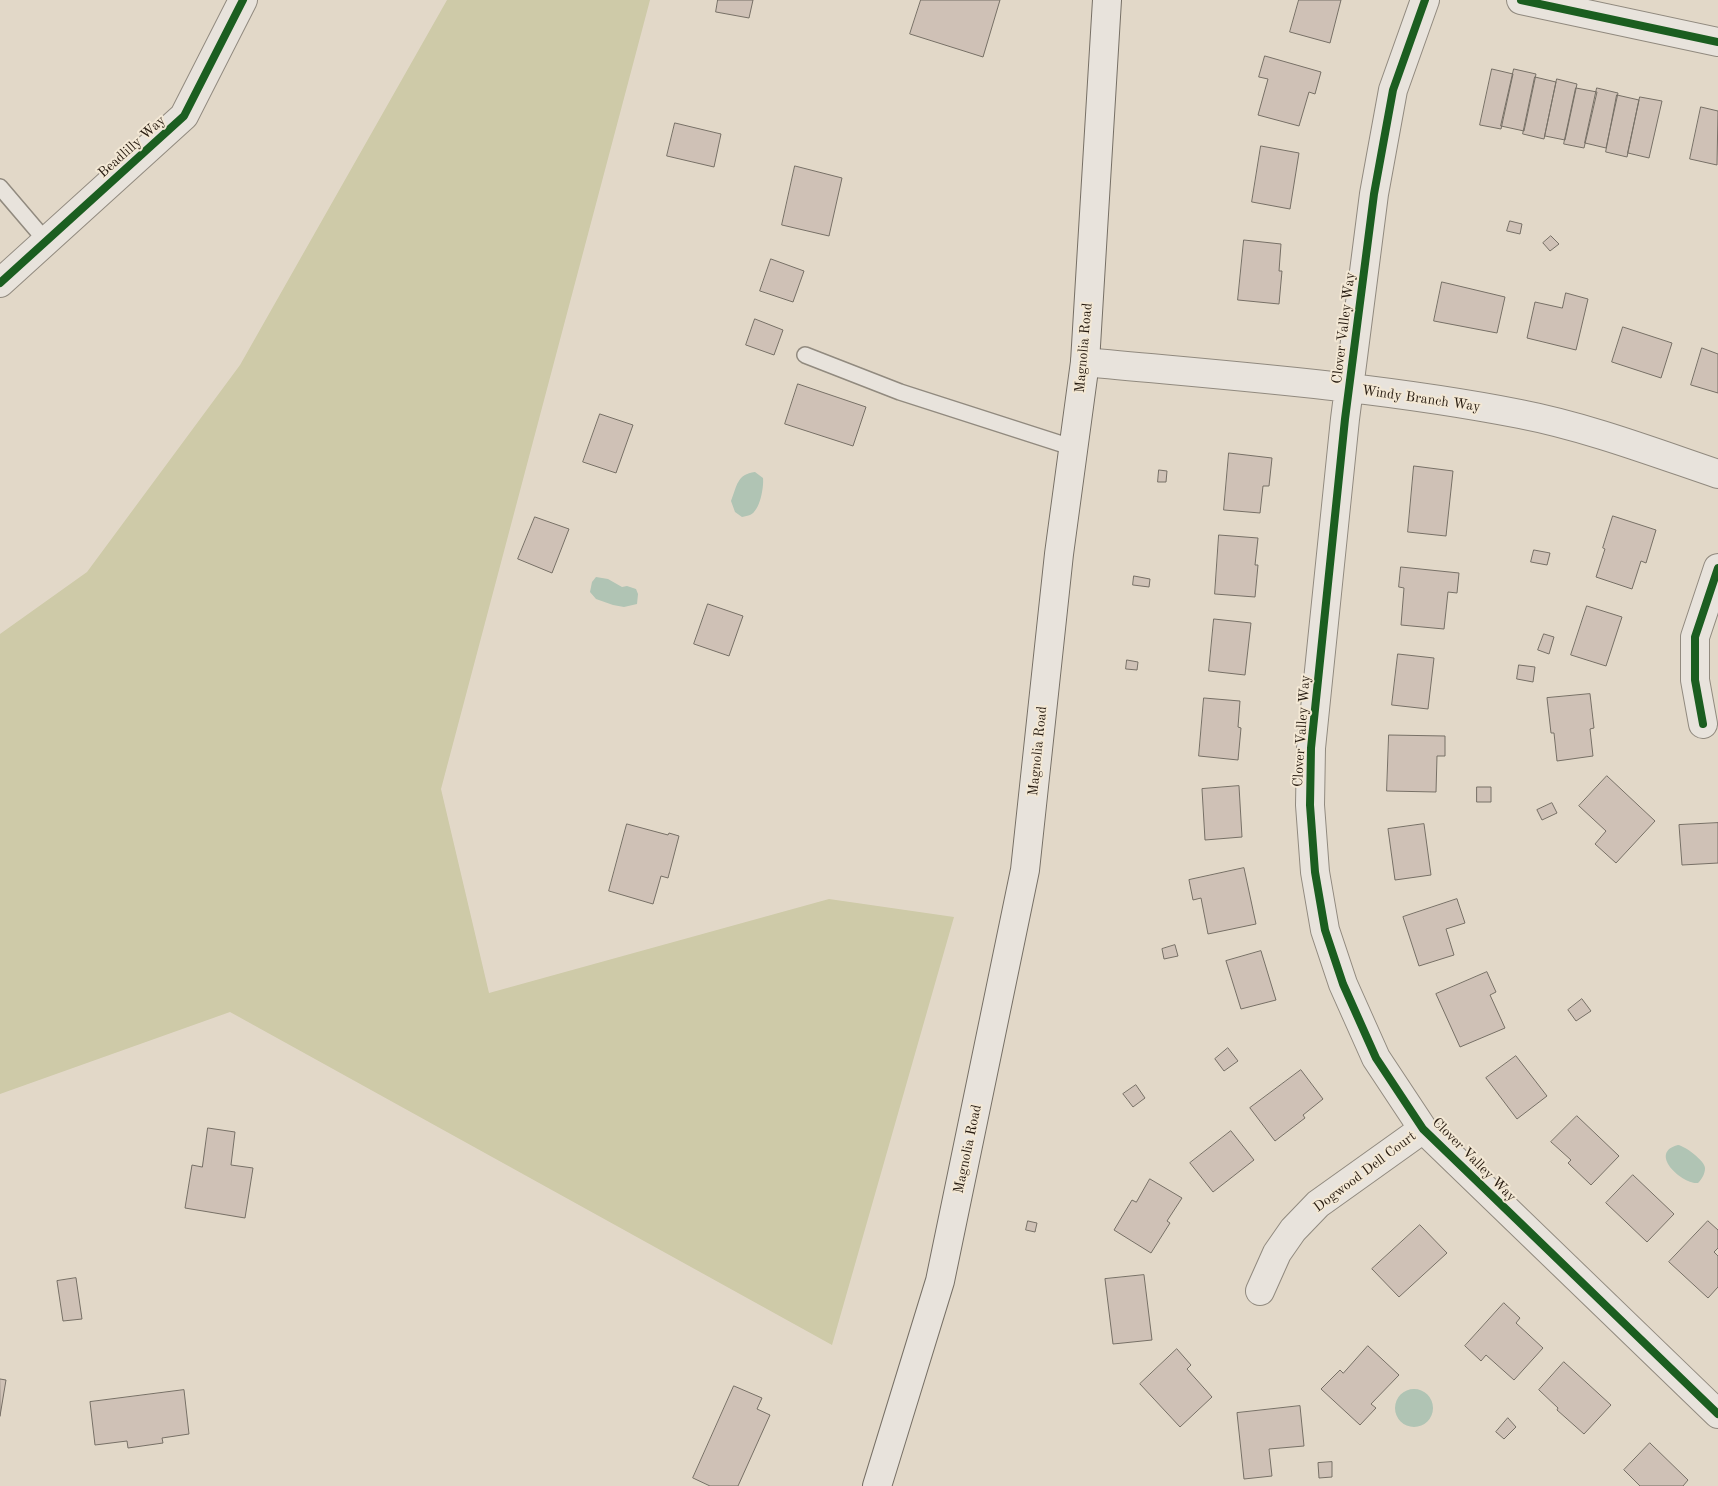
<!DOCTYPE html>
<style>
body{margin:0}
canvas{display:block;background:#e2d8c8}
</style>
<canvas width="1718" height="1486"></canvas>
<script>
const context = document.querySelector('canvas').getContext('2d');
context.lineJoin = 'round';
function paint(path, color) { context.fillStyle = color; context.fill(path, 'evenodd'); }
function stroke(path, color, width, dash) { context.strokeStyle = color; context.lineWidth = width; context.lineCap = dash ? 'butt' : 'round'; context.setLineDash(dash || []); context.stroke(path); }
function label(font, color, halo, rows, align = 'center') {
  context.font = font + ' "Old Standard TT",serif'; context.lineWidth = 4; context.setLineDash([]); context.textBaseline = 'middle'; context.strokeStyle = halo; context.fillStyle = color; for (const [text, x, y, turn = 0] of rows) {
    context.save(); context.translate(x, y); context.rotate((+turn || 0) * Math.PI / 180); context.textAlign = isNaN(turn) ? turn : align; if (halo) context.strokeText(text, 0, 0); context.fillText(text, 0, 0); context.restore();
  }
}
const green = new Path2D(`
 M447 0H650L441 789 489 993 829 899 954 917 832 1345 230 1012 0 1094V634L87 572 240 365Z`);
const water = new Path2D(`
 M755 472 763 478C764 487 760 511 750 515 748 516 745 516 742 517L735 512 731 501C737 486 737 474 755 472Z
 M596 577 608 579 622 587 627 586 636 589 638 594 637 604 624 607 613 605 596 599 590 592 592 582Z
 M1678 1145C1685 1146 1705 1161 1705 1168 1705 1174 1702 1179 1698 1183 1683 1185 1647 1153 1678 1145Z
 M1395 1408a19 19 0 1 1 38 0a19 19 0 1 1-38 0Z`);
const building = new Path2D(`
 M718 0H753L749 18 716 12Z
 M921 0H1000L983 57 910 34Z
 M1299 0H1341L1330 43 1290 32Z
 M1265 56 1321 72 1315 94 1309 92 1299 126 1258 115 1268 79 1259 77Z
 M1492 69 1513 74 1501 129 1480 125Z
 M1514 69 1536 74 1524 131 1501 126Z
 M1535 77 1556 82 1544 139 1523 134Z
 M1557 79 1577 84 1565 140 1545 136Z
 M1576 88 1597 92 1584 148 1564 144Z
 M1597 88 1618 93 1606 148 1585 143Z
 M1617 95 1639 100 1627 157 1606 152Z
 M1640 97 1662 101 1649 158 1628 153Z
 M1701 107 1718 111 1717 165 1690 159Z
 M675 123 721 134 714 167 667 156Z
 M1261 146 1299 153 1290 209 1252 202Z
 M795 166 842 178 829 236 782 225Z
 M1510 221 1522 224 1520 234 1507 231Z
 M1551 236 1559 244 1550 251 1543 243Z
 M1244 240 1281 244 1279 271H1282L1279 304 1238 300Z
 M771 259 804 271 793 302 760 291Z
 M1442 282 1505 297 1497 333 1434 321Z
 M1566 293 1588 299 1576 350 1527 338 1535 302 1562 308Z
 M755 319 783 330 774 355 746 345Z
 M1623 327 1672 343 1661 378 1612 362Z
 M1702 348 1718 354V393L1691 385Z
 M798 384 866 407 853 446 785 424Z
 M600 414 633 425 616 473 583 462Z
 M1229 453 1272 458 1269 486H1263L1260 513 1224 510Z
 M1414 466 1453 471 1446 536 1408 532Z
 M1159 470 1167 471 1166 482H1158Z
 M1613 516 1656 530 1646 563 1641 561 1632 589 1596 577 1605 549 1603 548Z
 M535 517 569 529 552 573 518 559Z
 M1219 535 1258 538 1255 565H1258L1255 597 1215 594Z
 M1534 550 1550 553 1547 565 1531 562Z
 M1401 567 1459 573 1457 593 1448 592 1444 629 1401 625 1404 588 1399 587Z
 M1134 576 1150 579 1149 587 1133 585Z
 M708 604 743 616 729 656 694 644Z
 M1587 606 1622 617 1606 666 1571 655Z
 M1214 619 1251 623 1245 675 1209 671Z
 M1544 634 1554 637 1549 654 1538 650Z
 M1398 654 1434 658 1428 709 1392 705Z
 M1127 660 1138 662 1137 670 1126 669Z
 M1519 665 1535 667 1533 682 1517 679Z
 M1590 694 1594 728 1590 729 1593 756 1557 761 1554 733H1551L1547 698Z
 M1204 698 1240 701 1238 727 1241 728 1238 760 1199 756Z
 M1389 735 1445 736V756H1437L1436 792 1387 791Z
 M1607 776 1655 821 1616 863 1595 844 1606 831 1579 806Z
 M1239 786 1242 837 1205 840 1202 789Z
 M1477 787H1491V802H1477Z
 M1552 803 1557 813 1542 820 1537 810Z
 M1718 823V863L1682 865 1679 825Z
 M627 824 668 835 669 833 679 836 668 878 661 876 653 904 609 891Z
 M1424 824 1431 875 1395 880 1388 829Z
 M1244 868 1256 924 1208 934 1201 898 1193 900 1189 880Z
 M1457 899 1465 923 1446 929 1454 955 1419 966 1403 917Z
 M1175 945 1178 956 1164 959 1162 949Z
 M1261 951 1276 1000 1241 1009 1226 961Z
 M1487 972 1496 992 1490 995 1505 1028 1460 1047 1436 994Z
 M1582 999 1591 1011 1576 1021 1568 1010Z
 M1228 1048 1238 1061 1224 1071 1215 1059Z
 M1516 1056 1547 1096 1517 1119 1486 1078Z
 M1301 1070 1323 1099 1303 1115 1305 1118 1275 1141 1250 1108Z
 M1136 1085 1145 1098 1133 1107 1123 1094Z
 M1577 1116 1619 1156 1591 1185 1568 1163 1571 1160 1551 1142Z
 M208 1128 235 1132 231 1165 253 1168 245 1218 185 1208 192 1165 202 1167Z
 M1231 1131 1254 1160 1213 1192 1190 1163Z
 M1633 1175 1674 1214 1647 1242 1606 1203Z
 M1150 1179 1182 1198 1167 1221 1170 1223 1151 1253 1114 1230 1132 1200 1136 1202Z
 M1028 1221 1037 1223 1035 1232 1026 1230Z
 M1708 1221 1718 1230V1248L1714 1252 1718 1256V1287L1708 1298 1669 1262Z
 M1420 1225 1447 1253 1399 1297 1372 1269Z
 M1144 1275 1152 1340 1113 1344 1105 1279Z
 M76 1278 82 1319 63 1321 57 1281Z
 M1504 1303 1520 1318 1516 1323 1543 1348 1514 1380 1486 1355 1481 1361 1465 1346Z
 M1368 1346 1399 1375 1371 1404 1376 1408 1360 1425 1321 1389 1340 1370 1343 1373Z
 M1177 1349 1191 1365 1187 1369 1212 1397 1180 1427 1140 1384Z
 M1564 1362 1611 1405 1584 1434 1557 1410 1558 1408 1539 1390Z
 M0 1379 6 1380 0 1416Z
 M734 1386 762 1398 757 1409 770 1415 738 1486H710L693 1478Z
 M184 1390 189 1434 162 1438 163 1443 128 1448 127 1441 95 1445 90 1402Z
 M1300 1406 1304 1446 1269 1449 1272 1476 1244 1479 1237 1413Z
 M1508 1418 1516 1427 1504 1439 1496 1432Z
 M1650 1443 1688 1480 1683 1486H1640L1624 1470Z
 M1332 1462V1477L1319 1478 1318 1463Z`);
const lane = new Path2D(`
 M0 187 46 241
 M805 355 900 392 1074 448`);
const street = new Path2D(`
 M1425 0 1393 90 1374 194 1345 419 1311 748 1310 805 1315 872 1325 930 1343 984 1376 1058 1423 1129 1718 1414
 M1521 0 1718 42
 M0 283 184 116 243 0
 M1085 362C1230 376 1377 386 1520 414 1587 427 1653 452 1718 474
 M1703 724 1695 680V637L1718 568
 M1260 1291 1277 1253 1293 1230 1318 1204 1423 1129`);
const secondary = new Path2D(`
 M877 1486 940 1281 1025 870 1059 554 1085 362 1107 0`);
const cycleway = new Path2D(`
 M1425 0 1393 90 1374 194 1345 419 1311 748 1310 805 1315 872 1325 930 1343 984 1376 1058 1423 1129 1718 1414
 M1521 0 1718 42
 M0 283 184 116 243 0
 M1703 724 1695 680V637L1718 568`);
const streetNames = [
 ["Beadlilly Way",132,147,-42],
 ["Clover Valley Way",1344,328,-83],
 ["Magnolia Road",1084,348,-85],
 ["Windy Branch Way",1421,399,8],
 ["Clover Valley Way",1302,731,-86],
 ["Magnolia Road",1038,751,-84],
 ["Magnolia Road",968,1149,-78],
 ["Clover Valley Way",1474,1160,45],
 ["Dogwood Dell Court",1365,1172,-37]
];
paint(green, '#cecaa8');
paint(water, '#b0c4b4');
paint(building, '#cfc1b6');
stroke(building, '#777066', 1);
stroke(lane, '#918a7f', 18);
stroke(street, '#918a7f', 30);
stroke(secondary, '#777066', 30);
stroke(lane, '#e8e3dc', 15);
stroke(street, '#e8e3dc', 28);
stroke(secondary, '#e8e3dc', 28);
stroke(cycleway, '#1b5e20', 8);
label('14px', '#261a0f', '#f3e8d5', streetNames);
</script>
